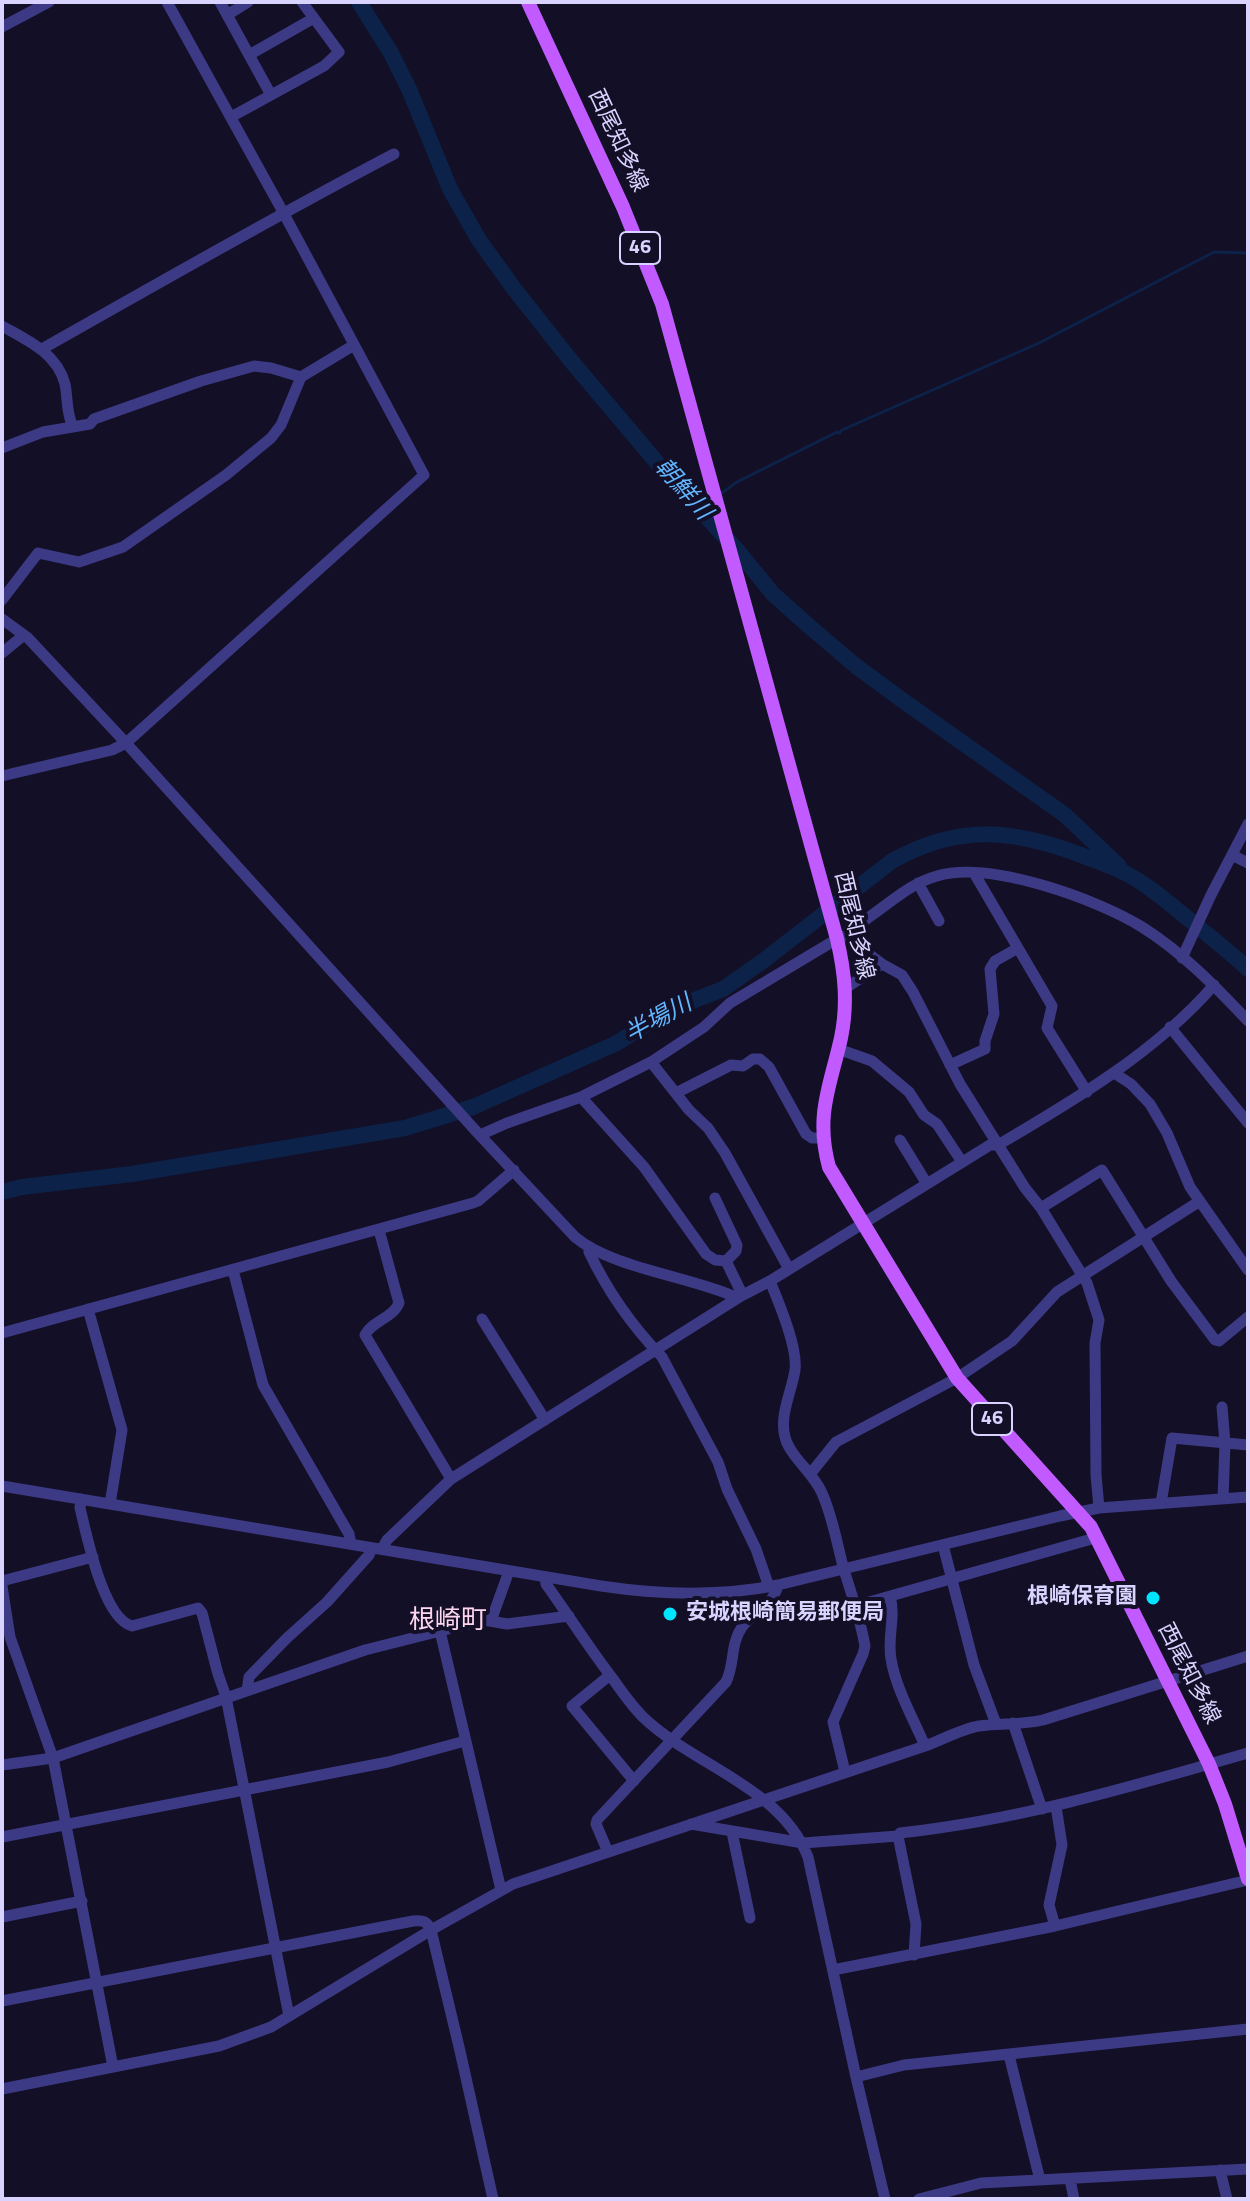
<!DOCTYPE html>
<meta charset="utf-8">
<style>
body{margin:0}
#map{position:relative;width:1250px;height:2201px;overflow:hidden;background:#130f26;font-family:"Titillium Web",sans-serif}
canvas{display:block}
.frame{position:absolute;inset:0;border:4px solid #d9d4ff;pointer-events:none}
</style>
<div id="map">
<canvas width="1250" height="2201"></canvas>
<div class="frame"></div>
</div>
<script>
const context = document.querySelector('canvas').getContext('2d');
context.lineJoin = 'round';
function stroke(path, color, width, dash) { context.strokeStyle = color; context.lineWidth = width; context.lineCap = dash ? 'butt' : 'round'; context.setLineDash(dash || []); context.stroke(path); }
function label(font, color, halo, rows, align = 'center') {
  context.font = font + ' "Titillium Web","Noto Sans JP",sans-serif'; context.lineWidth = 8; context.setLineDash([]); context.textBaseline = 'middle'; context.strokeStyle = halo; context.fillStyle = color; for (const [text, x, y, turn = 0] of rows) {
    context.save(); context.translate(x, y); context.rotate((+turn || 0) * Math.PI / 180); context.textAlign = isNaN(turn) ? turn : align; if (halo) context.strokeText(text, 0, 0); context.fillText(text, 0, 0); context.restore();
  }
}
const stream = new Path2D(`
 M719 495 737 482 837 432 840 433 842 430 1039 343 1214 252 1248 253
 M699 509 713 500`);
const river = new Path2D(`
 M359 2 391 53 409 89 450 189 479 240 515 290 572 362 659 465 737 550 773 594 810 627 856 666 902 700 1065 815 1119 866
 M2 1192 22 1187 132 1174 405 1128 473 1107 617 1043 669 1010 723 989 763 961 892 861C958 824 1011 829 1081 855 1096 861 1113 866 1127 874 1150 886 1171 905 1191 921 1210 937 1230 952 1248 969`);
const minor = new Path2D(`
 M220 2 271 95
 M227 15 248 2
 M2 27 49 2
 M249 55 314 18
 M231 117 324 66 339 52 302 2
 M2 326C27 340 57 353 65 384 68 399 66 413 73 427
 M42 349C159 283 275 216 394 154
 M2 448 43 432 90 424 94 419 201 381 254 366 271 368 301 377
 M2 600 38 553 79 562 123 547 226 475 271 438 281 425 301 377 354 345
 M2 619 28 638 126 743 475 1130 575 1237C612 1268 687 1276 733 1296H741
 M2 653 24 635
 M2 776 112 750 126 743 424 475 283 212 167 2
 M1232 855 1248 863
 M974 873 1052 1006 1047 1028 1087 1092
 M918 883 939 921
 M846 937 882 964 902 975 913 992 960 1084 1025 1188 1041 1208 1087 1283 1099 1320 1095 1343 1096 1475 1099 1508
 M1182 958 1211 895 1248 824
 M846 988 882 964
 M1170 1027 1248 1123
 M838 1049 872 1061 909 1092 924 1115 937 1124 962 1162
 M651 1062 689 1110 708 1128 725 1153 789 1269
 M950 1065 985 1049V1041L994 1014 990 969 995 961 1018 948
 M1114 1073 1131 1084 1150 1104 1167 1133 1190 1187 1248 1270
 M676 1093 731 1065 743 1066 753 1059H760L769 1067 806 1134 812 1138H823
 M581 1097 644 1167 706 1254 715 1260 726 1261 741 1292V1296
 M480 1135 507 1123 581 1097 651 1062 704 1027 730 1003 842 936 846 937C855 926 868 918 879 910 898 896 915 882 937 876 989 860 1097 899 1142 927 1182 952 1216 987 1248 1021
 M900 1140 927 1184
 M715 1198 737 1245 736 1251 726 1261
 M1041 1208 1102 1170 1171 1281 1215 1340 1219 1341 1248 1317
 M379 1230 399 1303C393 1318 372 1321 365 1335L451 1479
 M589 1247V1252C607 1290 633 1327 662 1357L718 1462 727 1489 756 1549 769 1587
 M233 1270 263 1385 349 1534 351 1544
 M770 1281C779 1303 798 1348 795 1370 792 1391 779 1415 785 1437 790 1457 813 1472 822 1493 833 1518 837 1544 844 1570 851 1592 858 1613 863 1636L865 1646 863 1654 833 1722 845 1772
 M88 1309 122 1430 110 1504
 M482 1319 545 1420
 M2 1333 473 1203 478 1201 514 1170
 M1222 1407 1225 1443 1223 1499
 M811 1473 836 1442 957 1378 1012 1341 1057 1292 1200 1201
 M2 1486 601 1586C661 1595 719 1597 778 1585L1060 1516 1099 1508 1248 1497
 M81 1499 80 1508C87 1536 103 1618 132 1626L198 1608 202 1613 218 1674 226 1697 289 2016
 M1161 1503 1172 1438 1248 1445
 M943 1545 974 1665 996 1724
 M382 1549 387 1540 451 1479 741 1296 770 1281 990 1145H998C1073 1101 1156 1052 1214 985
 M545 1577 546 1584C569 1616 589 1648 613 1679 622 1692 632 1706 643 1717 694 1766 781 1787 808 1857L856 2077 885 2199
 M2 1581 93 1557
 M2 1586 10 1637 53 1758 113 2067
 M890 1596C896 1617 887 1637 891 1659 896 1689 913 1718 925 1746
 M855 1606 1095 1538
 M491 1621 509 1571
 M440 1631 501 1890
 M610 1675 572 1706 634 1781
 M247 1691 249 1677 287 1638 327 1602 369 1555 372 1548
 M1013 1723 1042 1809
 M2 1765 53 1758 365 1650 484 1620 507 1624 569 1616
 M691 1824 803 1843 898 1836 900 1833C1019 1820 1134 1786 1248 1753
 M732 1832 750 1918
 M898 1836 916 1924 914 1955
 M2 1837 388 1762 465 1741
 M608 1852 596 1824 597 1820 726 1682C735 1664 730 1644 742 1627 754 1611 773 1606 778 1585
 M2 1917 82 1901
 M1055 1926 1049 1905 1062 1845 1056 1806
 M833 1970 1055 1926 1248 1880
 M2 2001 413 1921C423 1920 427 1921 431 1930L460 2051 493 2199
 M1009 2055 1040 2180
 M856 2077 904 2065 1248 2029
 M2 2089 219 2046 271 2027 431 1930 513 1884 925 1746C942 1740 961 1729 979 1726 1001 1723 1022 1725 1043 1720L1248 1656
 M1220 2170 1227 2199
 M1070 2179 1074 2199
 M919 2199 981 2183 1248 2169`);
const major = new Path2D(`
 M528 2 623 207 662 304 837 939C845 973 848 1004 841 1038 830 1087 815 1115 829 1167L957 1378 1091 1527 1209 1764 1225 1804 1248 1879`);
const markers = [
 [1153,1598,8,"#00e5ff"],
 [670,1614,8,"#00e5ff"]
];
const shields = [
 [640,248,40],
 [992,1419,40]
];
const shieldNames = [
 ["46",640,248],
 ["46",992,1419]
];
const streetNames = [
 ["西尾知多線",617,141,65],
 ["西尾知多線",853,926,77],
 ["西尾知多線",1188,1674,63]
];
const poiNames = [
 ["根崎保育園",1137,1598],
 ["安城根崎簡易郵便局",686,1614,"left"]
];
const waterNames = [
 ["朝鮮川",682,490,49],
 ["半場川",659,1020,-29]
];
const quarterNames = [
 ["根崎町",448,1622]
];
stroke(stream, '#0c2248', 3);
stroke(river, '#0c2248', 16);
stroke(minor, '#3d3a85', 11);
stroke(major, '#c25bff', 14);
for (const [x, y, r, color] of markers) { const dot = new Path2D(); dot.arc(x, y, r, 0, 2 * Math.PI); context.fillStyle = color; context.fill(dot); stroke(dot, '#130f26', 3); }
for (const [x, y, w] of shields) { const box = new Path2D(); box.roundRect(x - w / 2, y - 16, w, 32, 6); context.fillStyle = '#130f26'; context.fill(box); stroke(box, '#d9d4ff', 2); }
label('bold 20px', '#d9d4ff', null, shieldNames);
label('22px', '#d9d4ff', '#130f26', streetNames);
label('bold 22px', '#d9d4ff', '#130f26', poiNames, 'right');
label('italic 24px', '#62b6ff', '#130f26', waterNames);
label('26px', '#ffd6f0', '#130f26', quarterNames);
</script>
